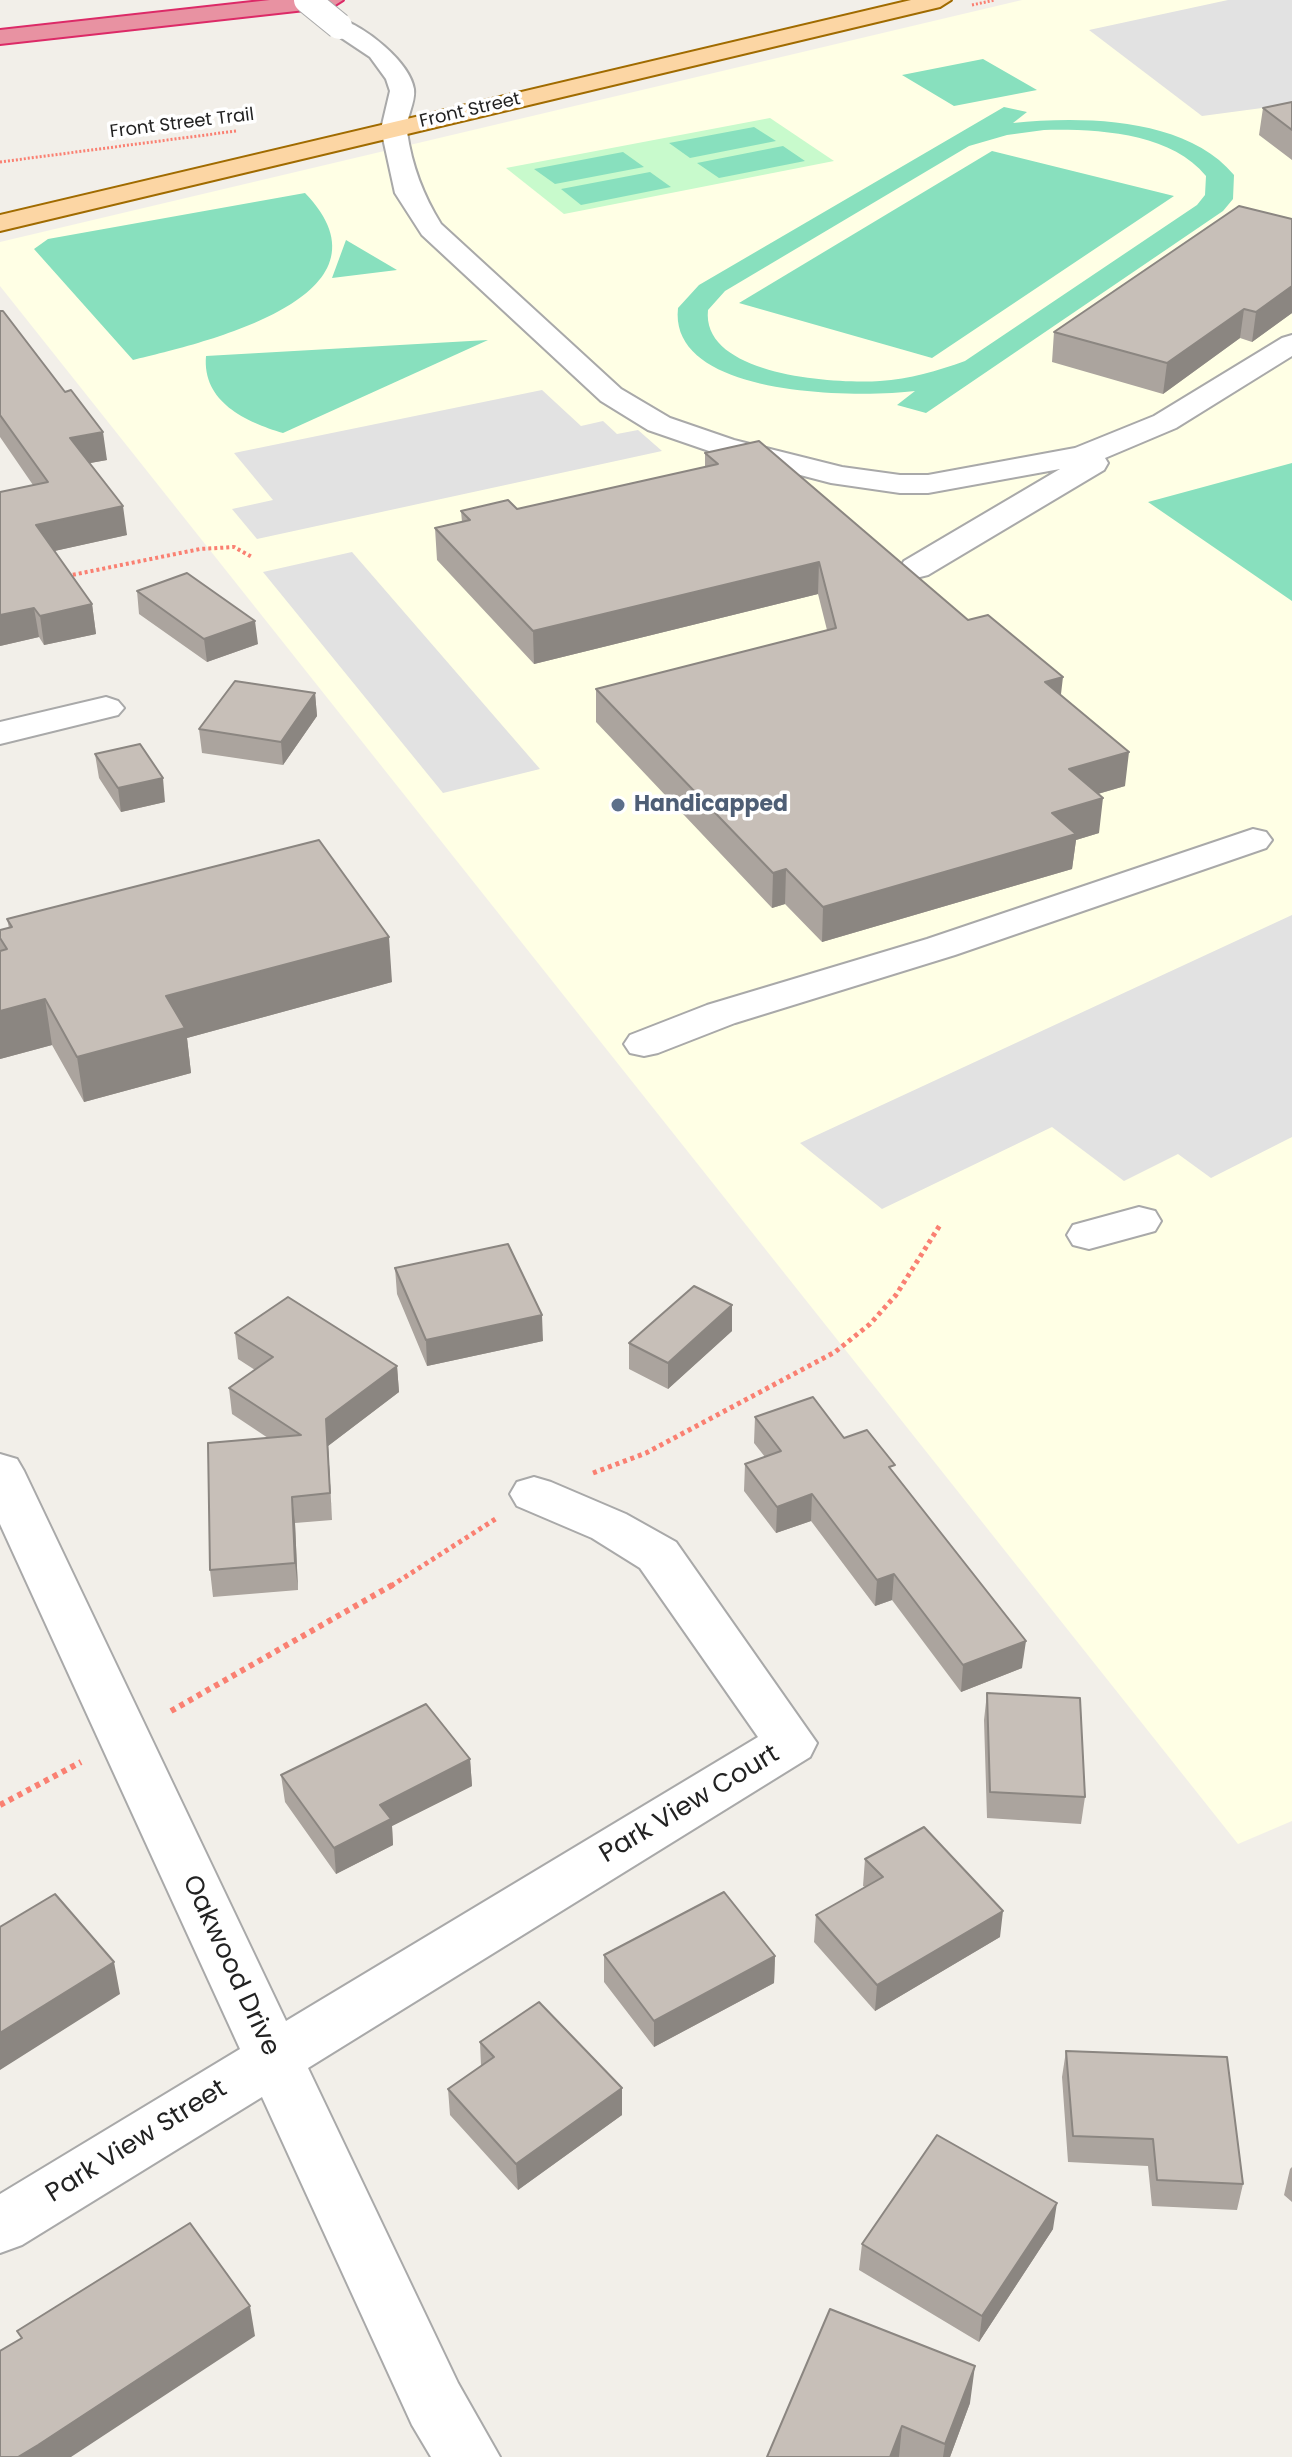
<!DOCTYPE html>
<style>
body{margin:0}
canvas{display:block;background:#f2efe9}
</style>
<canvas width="1292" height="2457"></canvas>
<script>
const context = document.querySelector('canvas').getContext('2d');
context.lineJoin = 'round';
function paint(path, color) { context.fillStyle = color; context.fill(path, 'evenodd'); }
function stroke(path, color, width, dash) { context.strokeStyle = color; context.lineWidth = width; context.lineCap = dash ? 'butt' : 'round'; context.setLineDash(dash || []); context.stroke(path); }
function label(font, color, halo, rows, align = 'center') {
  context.font = font + ' Poppins,sans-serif'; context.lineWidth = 7; context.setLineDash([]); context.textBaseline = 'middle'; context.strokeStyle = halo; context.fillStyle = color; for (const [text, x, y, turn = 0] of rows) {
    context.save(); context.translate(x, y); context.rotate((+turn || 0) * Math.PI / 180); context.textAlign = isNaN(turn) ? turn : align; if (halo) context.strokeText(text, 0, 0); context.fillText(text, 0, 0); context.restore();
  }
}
const education = new Path2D(`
 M1022 0H1292V1821L1238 1844 0 286V242Z`);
const park = new Path2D(`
 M770 118 834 161 564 214 506 168Z`);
const pitch = new Path2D(`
 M983 59 1037 90 954 106 902 75Z
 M1004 107 1027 112 1013 123C1082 116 1186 117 1234 175L1233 199 1223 211 926 413 897 405 915 391C858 398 668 398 678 308L699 285ZM1044 130C1096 129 1170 132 1206 176L1205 195 1197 205 965 361C937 371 910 379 880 381 836 384 701 376 708 310L725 291 969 146 1007 135Z
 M754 127 776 141 690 158 669 143Z
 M783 146 805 161 719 178 697 163Z
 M992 151 1174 196 932 358 739 303Z
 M623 152 644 167 555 184 534 169Z
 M650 172 671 187 581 205 561 189Z
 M305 193C405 297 203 343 133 360L34 249 48 239Z
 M346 240 397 270 332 278Z
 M488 340 283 433C246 422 202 402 206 356Z
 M1292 463V601L1148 502Z`);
const parking = new Path2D(`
 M1228 0H1292V104L1202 116 1089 30Z
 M542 390 581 426 603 421 617 434 638 430 662 451 257 539 232 509 273 500 234 453Z
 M352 552 540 769 443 793 263 572Z
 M1292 915V1137L1211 1178 1178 1154 1124 1181 1052 1127 882 1209 800 1143Z`);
const pathFar3 = new Path2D(`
 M972 5 995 0
 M0 162 236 131`);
const pathFar2 = new Path2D(`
 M67 576 200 549 234 547 252 557`);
const pathFar1 = new Path2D(`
 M593 1473 646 1453 835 1352 870 1324 896 1295 940 1225
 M391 1586 497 1518`);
const path = new Path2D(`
 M171 1711 394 1584
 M0 1805 81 1762`);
const minor = new Path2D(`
 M339 19C364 25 410 62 414 89 416 103 405 118 407 132 412 166 423 195 441 224L621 389 670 418 734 440 842 467 900 475H928L1075 448 1154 416 1282 338 1292 335V356L1176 428 1105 458 1108 463 1104 470 928 575 916 578 904 575 900 568 904 561 1060 469 928 493H900L831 483 712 452 648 430 601 401 422 235 395 193 381 129 390 91 386 79 370 57 331 31 327 26Z
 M106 697 118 701 124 708 118 715 0 744V722Z
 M1253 829 1266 832 1272 840 1266 848 955 955 735 1023 658 1053 644 1056 630 1053 624 1044 630 1035 707 1005 927 939Z
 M1139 1207 1155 1211 1161 1221 1155 1231 1089 1249 1073 1245 1067 1235 1073 1225Z
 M0 1454 17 1459 24 1471 286 2021 758 1737 640 1568 592 1538 517 1506 510 1494 517 1482 534 1477 551 1482 626 1514 676 1542 817 1743 810 1757 308 2068 458 2383 500 2457H431L412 2425 262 2097 22 2245 0 2253V2194L240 2049 0 1524Z`);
const major = new Path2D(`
 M911 0H951L940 7 0 231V215Z`);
const highway = new Path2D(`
 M270 0H343L332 7 0 44V30Z`);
const minorBridge = new Path2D(`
 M307 0 339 26`);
const wall = new Path2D(`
 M1292 102V160L1259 135 1263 108Z
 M1292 219V313L1252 342 1240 338 1163 394 1052 362 1054 332Z
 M0 311 107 460 90 463 127 535 54 551 92 604 96 634 44 645 39 637 0 646 33 485 0 437Z
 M705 453 968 620 1061 696 1125 786 1098 794 1099 833 1076 840 1072 869 822 942 785 904 772 908 596 722V689L827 630 818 594 534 664 437 560 435 528 462 522 461 511 517 509 705 467Z
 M137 591 258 644 207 662 139 614Z
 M315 693 317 716 283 765 202 753 199 729Z
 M95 754 165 802 121 812 99 778Z
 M7 919 392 982 187 1038 191 1073 84 1102 52 1045 0 1059V930L9 928Z
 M395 1268 543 1341 427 1366 397 1294Z
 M732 1331 668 1389 629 1369V1343Z
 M235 1333 397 1366 399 1392 328 1446 332 1520 295 1523 298 1590 213 1597 210 1570 268 1438 232 1414 229 1388 255 1370 238 1359Z
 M755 1417 844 1438 894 1474 1022 1668 961 1692 892 1600 875 1606 811 1521 776 1533 744 1491 745 1464 765 1457 754 1443Z
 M987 1693 1085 1797 1081 1824 987 1818 984 1720Z
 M470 1759 472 1786 392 1826 393 1845 336 1874 285 1802 281 1775Z
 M865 1859 1000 1937 875 2011 814 1942 816 1915 865 1887 863 1886Z
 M604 1955 775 1956 774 1983 654 2047 604 1982Z
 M480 2042 622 2088V2115L518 2190 450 2115 448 2089 481 2066Z
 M1066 2051 1243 2184 1237 2210 1152 2206 1148 2166 1068 2162 1062 2077Z
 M1292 2167V2202L1284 2195 1290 2169Z
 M1053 2229 979 2342 859 2270 862 2244Z
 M970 2403 950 2457H767Z`);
const shadedWall = new Path2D(`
 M1292 286V313L1252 342 1256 312Z
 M1244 309 1240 338 1163 394 1167 363Z
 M103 432 107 460 74 466 70 438Z
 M123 506 127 535 41 554 36 525Z
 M819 562 818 594 534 664 533 631Z
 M92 604 96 634 44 645 40 616Z
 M34 608 39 637 0 646V615Z
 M255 621 258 644 207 662 204 639Z
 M1063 677 1059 711 1045 682Z
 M315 693 317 716 283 765 281 742Z
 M1129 752 1125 786 1066 803 1069 769Z
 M163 778 165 802 121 812 118 788Z
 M1103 798 1099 833 1076 840 1072 869 822 942 823 907 1052 813Z
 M786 869 785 904 772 908 773 873Z
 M389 937 392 982 187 1038 191 1073 84 1102 77 1057 166 996Z
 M45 999 52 1045 0 1059V1011Z
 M732 1305V1331L668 1389V1363Z
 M542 1315 543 1341 427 1366 426 1340Z
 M397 1366 399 1392 328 1446 332 1520 326 1419Z
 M812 1494 811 1521 776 1533 777 1507Z
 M292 1497 295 1523 298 1590 295 1563Z
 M894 1574 892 1600 875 1606 877 1580Z
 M1026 1641 1022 1668 961 1692 963 1665Z
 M470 1759 472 1786 392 1826 393 1845 336 1874 334 1848 380 1805Z
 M1003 1911 1000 1937 875 2011 877 1985Z
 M775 1956 774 1983 654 2047V2021Z
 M114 1962 120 1994 0 2070V2033Z
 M622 2088V2115L518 2190 516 2164Z
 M1057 2203 1053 2229 979 2342 982 2316Z
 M250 2306 255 2336 71 2457H18Z
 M975 2366 970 2403 950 2457H943L945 2444Z
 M902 2426 899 2457H890Z`);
const building = new Path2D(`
 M1292 102V130L1263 108Z
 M1239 206 1292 219V286L1256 312 1244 309 1167 363 1054 332Z
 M0 311H3L65 392 71 390 103 432 70 438 123 506 36 525 92 604 40 616 34 608 0 615V492L48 482 0 415Z
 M759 441 968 620 988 615 1063 677 1045 682 1129 752 1069 769 1103 798 1052 813 1076 834 823 907 786 869 773 873 596 689 836 628 819 562 533 631 435 528 470 520 461 511 508 500 517 509 718 464 705 453Z
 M187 573 255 621 204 639 137 591Z
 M235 681 315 693 281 742 199 729Z
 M140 744 163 778 118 788 95 754Z
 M319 840 389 937 166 996 185 1028 77 1057 45 999 0 1011V951L7 949 0 938V930L12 927 7 919Z
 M508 1244 542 1315 426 1340 395 1268Z
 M694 1286 732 1305 668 1363 629 1343Z
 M288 1297 397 1366 326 1419 330 1493 292 1497 295 1563 210 1570 208 1443 301 1435 229 1388 273 1357 235 1333Z
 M813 1397 844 1438 867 1430 895 1465 889 1467 1026 1641 963 1665 894 1574 877 1580 812 1494 777 1507 745 1464 781 1451 755 1417Z
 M987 1693 1080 1698 1085 1797 990 1792Z
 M426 1704 470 1759 380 1805 391 1819 334 1848 281 1775Z
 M924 1827 1003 1911 877 1985 816 1915 883 1877 865 1859Z
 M724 1892 775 1956 654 2021 604 1955Z
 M55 1894 114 1962 0 2033V1927Z
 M539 2002 622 2088 516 2164 448 2089 494 2057 480 2042Z
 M1066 2051 1227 2057 1243 2184 1157 2180 1153 2139 1073 2136Z
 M937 2135 1057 2203 982 2316 862 2244Z
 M190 2223 250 2306 38 2445 18 2457H0V2351L22 2338 17 2331Z
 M830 2309 975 2366 945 2444 902 2426 890 2457H767Z`);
const markers = [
 [618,805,8,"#5c6f8a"]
];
const farStreetnames = [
 ["Front Street",470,111,-13],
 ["Front Street Trail",182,124,-7]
];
const serviceNames = [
 ["Handicapped",634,805]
];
const nearStreetnames = [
 ["Park View Court",690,1805,-31],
 ["Oakwood Drive",230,1966,65],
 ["Park View Street",137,2142,-32]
];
paint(education, '#ffffe5');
paint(park, '#c8facc');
paint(pitch, '#88e0be');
paint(parking, '#e2e2e2');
stroke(minor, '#a9a9a9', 4);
stroke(major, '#a06b00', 4);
stroke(highway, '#dc2a67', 4);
stroke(pathFar3, '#fa8072', 3, [2, 2]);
stroke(pathFar2, '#fa8072', 4, [3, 3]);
stroke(pathFar1, '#fa8072', 5, [4, 4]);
stroke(path, '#fa8072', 6, [5, 5]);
paint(minor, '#fff');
paint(major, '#fcd6a4');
paint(highway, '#e892a2');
stroke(minorBridge, '#a9a9a9', 28, []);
stroke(minorBridge, '#fff', 26);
paint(wall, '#aba49e');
paint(shadedWall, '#8b8681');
paint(building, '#c7bfb8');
stroke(building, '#8b8681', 2);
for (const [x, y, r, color] of markers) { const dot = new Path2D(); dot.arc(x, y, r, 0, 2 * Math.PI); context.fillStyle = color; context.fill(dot); stroke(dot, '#fff', 3); }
label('18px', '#222', '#fff', farStreetnames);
label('bold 22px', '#4e5e75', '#fff', serviceNames, 'left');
label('26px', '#222', '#fff', nearStreetnames);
</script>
